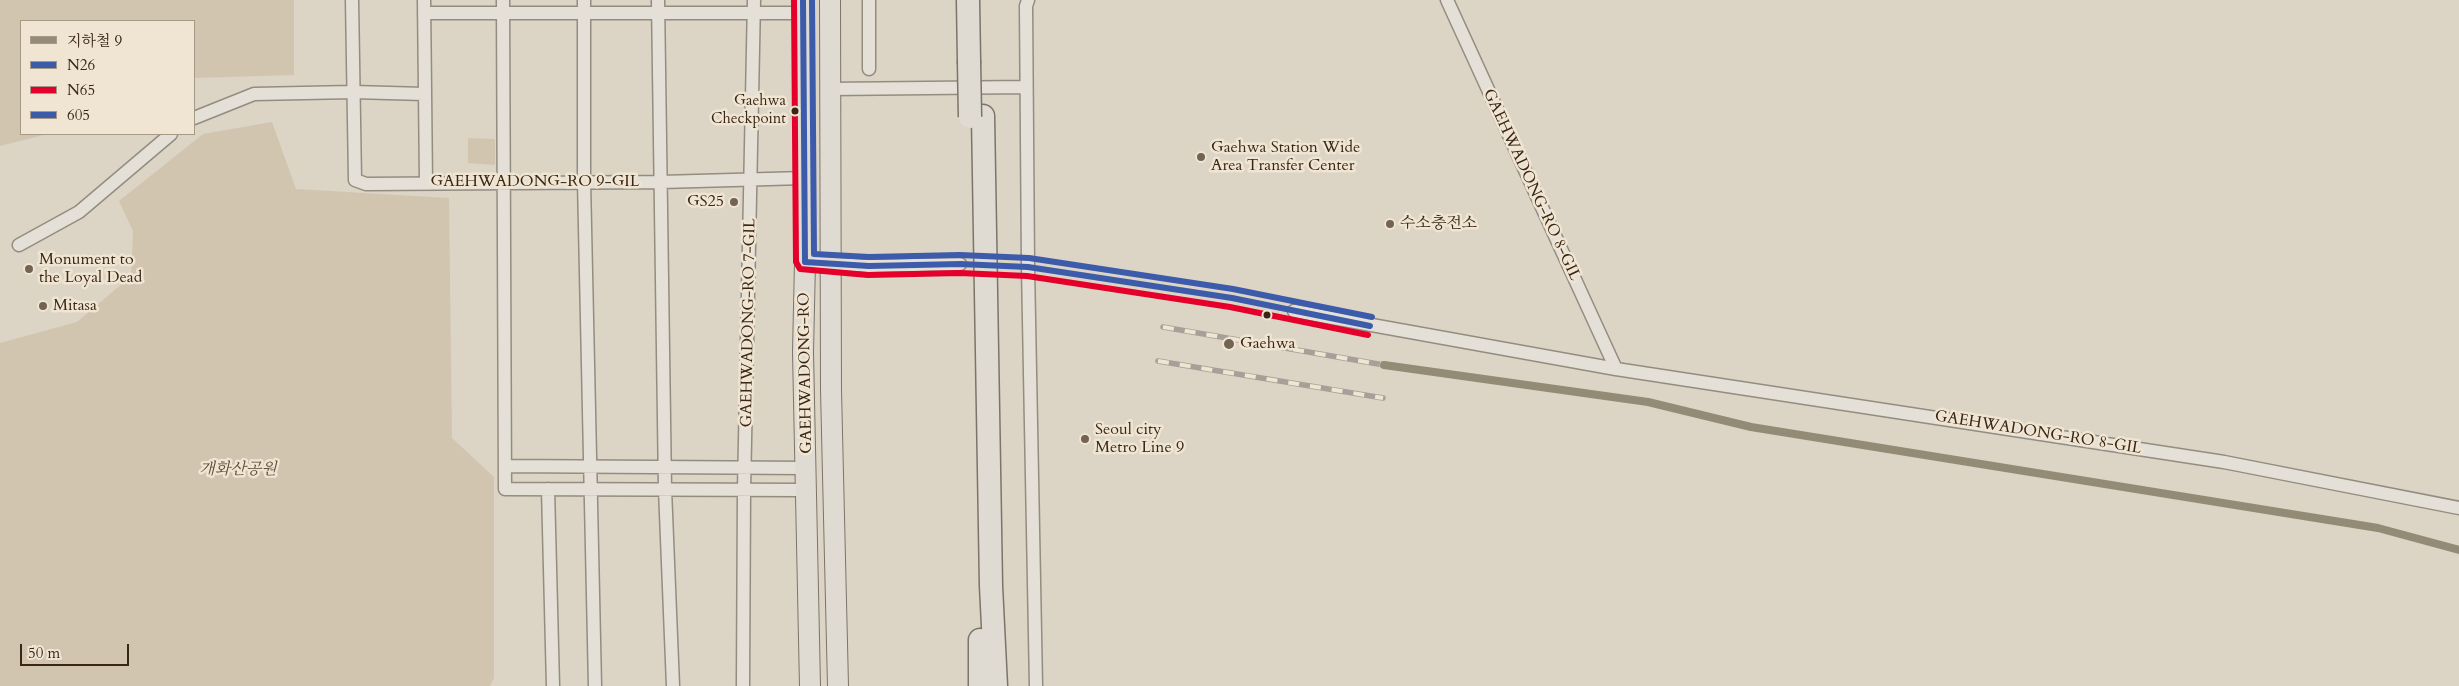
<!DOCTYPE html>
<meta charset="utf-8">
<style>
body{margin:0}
#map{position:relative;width:2459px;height:686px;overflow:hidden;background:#dcd4c4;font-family:Cardo,"Noto Serif KR",serif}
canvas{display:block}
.legend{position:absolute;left:20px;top:20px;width:175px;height:115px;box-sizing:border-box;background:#efe5d2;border:1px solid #a69986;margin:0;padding:6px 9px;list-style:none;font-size:15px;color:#392614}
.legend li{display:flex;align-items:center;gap:10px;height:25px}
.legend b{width:25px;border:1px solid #a69986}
.scale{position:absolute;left:20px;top:644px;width:109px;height:22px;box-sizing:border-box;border:2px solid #392614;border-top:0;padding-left:6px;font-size:15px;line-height:18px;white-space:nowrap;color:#392614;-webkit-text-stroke:4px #efe5d2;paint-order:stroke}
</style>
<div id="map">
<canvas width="2459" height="686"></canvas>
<ul class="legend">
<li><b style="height:6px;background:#948b76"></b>지하철 9</li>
<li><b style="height:6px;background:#3d5bab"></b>N26</li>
<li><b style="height:6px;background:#e4002b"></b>N65</li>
<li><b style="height:6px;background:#3d5bab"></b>605</li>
</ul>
<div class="scale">50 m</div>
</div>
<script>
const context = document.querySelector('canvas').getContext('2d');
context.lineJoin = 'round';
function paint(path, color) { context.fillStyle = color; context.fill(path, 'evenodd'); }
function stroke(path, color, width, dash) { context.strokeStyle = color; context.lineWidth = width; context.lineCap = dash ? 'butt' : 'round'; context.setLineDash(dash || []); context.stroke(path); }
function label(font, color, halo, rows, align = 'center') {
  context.font = font + ' Cardo,"Noto Serif KR",serif'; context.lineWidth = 5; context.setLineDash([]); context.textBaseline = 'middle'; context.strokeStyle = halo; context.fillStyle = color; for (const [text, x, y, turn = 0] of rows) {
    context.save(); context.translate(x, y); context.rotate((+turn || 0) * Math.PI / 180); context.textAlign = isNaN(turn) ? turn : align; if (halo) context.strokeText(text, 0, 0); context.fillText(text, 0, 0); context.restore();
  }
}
const green = new Path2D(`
 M0 0H294V75L194 78V21H21V134H48L0 146Z
 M272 122 296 189 449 198 452 438 494 477V678L490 686H0V343L77 322 131 276 133 231 119 201 203 134Z
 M468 138 495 139V165L468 163Z`);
const street = new Path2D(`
 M352 0 355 180 366 184 661 182 804 178
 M424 0 426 183
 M503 0 505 489 807 490
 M584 0V181L595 686
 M658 0 665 489 673 686
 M869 0V69
 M1028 0 1026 6 1028 267 1036 686
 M1447 0 1616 369
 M424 13H803
 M829 89 1026 87
 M194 118 254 94 353 92 424 94
 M19 245 79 212 171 134
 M805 262 869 266 960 264
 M1294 311 1616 369 2224 462 2459 508
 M505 466 807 468
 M548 489 553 686
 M743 686 744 490 754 0`);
const primary = new Path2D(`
 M803 0 805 262 803 352 810 686
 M830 0 831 390 838 686`);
const highway = new Path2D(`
 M968 0 969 61
 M983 116 991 586 996 686
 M980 640V686`);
const rail = new Path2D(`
 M1163 327 1384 365
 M1158 361 1383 398`);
const highwayBridge = new Path2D(`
 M969 61 970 117`);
const bus1 = new Path2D(`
 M803 0 805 262 869 266 960 264 1028 267 1232 298 1370 326`);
const bus2 = new Path2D(`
 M794 0 796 262 800 269 868 275 960 273 1027 276 1230 307 1368 335`);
const bus3 = new Path2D(`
 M812 0 814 254 869 257 960 255 1029 258 1233 289 1372 317`);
const metro1 = new Path2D(`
 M1384 365 1648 402 1751 427 2378 528 2459 550`);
const markers = [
 [795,111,4.5,"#392614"],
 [1201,157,5,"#726352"],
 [734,202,5,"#726352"],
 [1390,224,5,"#726352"],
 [29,269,5,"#726352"],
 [43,306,5,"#726352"],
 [1267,315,4.5,"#392614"],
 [1229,344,6,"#726352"],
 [1085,439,5,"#726352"]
];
const busNames = [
 ["Gaehwa",786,102],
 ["Checkpoint",786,120]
];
const poiNames = [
 ["Gaehwa Station Wide",1211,148],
 ["Area Transfer Center",1211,166],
 ["GS25",724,202,"right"],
 ["수소충전소",1400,224],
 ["Monument to",39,260],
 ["the Loyal Dead",39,278],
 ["Mitasa",53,306],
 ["Gaehwa",1240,344],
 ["Seoul city",1095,430],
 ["Metro Line 9",1095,448]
];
const streetNames = [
 ["GAEHWADONG-RO 9-GIL",535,182],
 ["GAEHWADONG-RO 8-GIL",1531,185,65],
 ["GAEHWADONG-RO 7-GIL",749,323,-89],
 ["GAEHWADONG-RO",806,373,-91],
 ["GAEHWADONG-RO 8-GIL",2038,433,9]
];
const parkNames = [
 ["개화산공원",238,470]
];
paint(green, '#d2c5af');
stroke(street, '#938c81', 15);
stroke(primary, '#7c746a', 22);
stroke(highway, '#7c746a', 25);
stroke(street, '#e4e0d8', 12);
stroke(primary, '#dfdbd2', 20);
stroke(highway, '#dfdbd2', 22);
stroke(rail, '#a6a098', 5.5);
stroke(rail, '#efe5d2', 4, [11]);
stroke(highwayBridge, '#7c746a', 25, []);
stroke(highwayBridge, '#dfdbd2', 22);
stroke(bus1, '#3d5bab', 6);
stroke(bus2, '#e4002b', 6);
stroke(bus3, '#3d5bab', 6);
stroke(metro1, '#948b76', 8);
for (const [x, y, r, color] of markers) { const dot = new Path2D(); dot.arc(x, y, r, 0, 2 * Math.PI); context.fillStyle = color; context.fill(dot); stroke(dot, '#efe5d2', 2); }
label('15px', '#392614', '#efe5d2', busNames, 'right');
label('16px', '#392614', '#efe5d2', poiNames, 'left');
label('16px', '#392614', '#efe5d2', streetNames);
label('italic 16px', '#5d4b36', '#efe5d2', parkNames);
</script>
